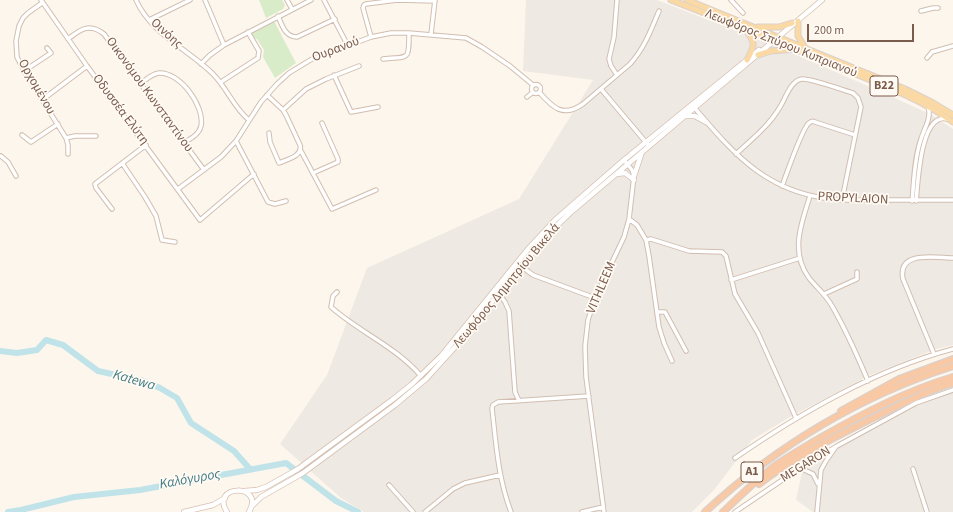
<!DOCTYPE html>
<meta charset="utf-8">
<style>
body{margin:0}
#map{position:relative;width:953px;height:512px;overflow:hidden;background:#fdf6ec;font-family:"Source Sans 3",sans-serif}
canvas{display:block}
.scale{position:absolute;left:807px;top:24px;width:107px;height:18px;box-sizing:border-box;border:2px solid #7a5c4d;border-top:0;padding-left:5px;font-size:12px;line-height:14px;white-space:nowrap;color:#7a5c4d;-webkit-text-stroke:3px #fffaf3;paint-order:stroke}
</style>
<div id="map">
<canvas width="953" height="512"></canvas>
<div class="scale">200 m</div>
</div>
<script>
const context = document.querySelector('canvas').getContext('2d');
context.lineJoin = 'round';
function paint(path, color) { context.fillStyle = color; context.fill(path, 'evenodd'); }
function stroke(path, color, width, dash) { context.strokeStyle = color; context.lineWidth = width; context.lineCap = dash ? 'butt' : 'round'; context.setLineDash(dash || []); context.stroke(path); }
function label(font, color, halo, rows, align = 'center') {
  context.font = font + ' "Source Sans 3",sans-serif'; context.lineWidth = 3.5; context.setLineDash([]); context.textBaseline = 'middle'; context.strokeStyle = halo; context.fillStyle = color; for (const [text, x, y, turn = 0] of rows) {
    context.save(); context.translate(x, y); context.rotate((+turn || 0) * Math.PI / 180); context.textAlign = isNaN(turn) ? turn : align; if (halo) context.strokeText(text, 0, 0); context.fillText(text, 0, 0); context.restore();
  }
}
const industrial = new Path2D(`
 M526 0H657L783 49 870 87 930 114 953 129V345L936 349 870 375 790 417 752 440 714 490 692 512H364L341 498 280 444 327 375 367 268 519 199 593 80 523 71Z
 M953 388V512H813L796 500 804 462 913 402Z`);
const green = new Path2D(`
 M259 0H282L285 5 283 9 266 18Z
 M274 21 296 63 275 78 263 57 264 50 257 39 252 38V31Z`);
const river = new Path2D(`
 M0 351 17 353 37 350 46 340 63 345 98 371 144 381 160 388 177 398 191 423 234 451 250 469
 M8 512 21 510 74 497 140 490 286 463 336 501 358 512`);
const minor = new Path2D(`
 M41 0 87 66 200 220 254 174
 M136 0C151 34 188 49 213 74 227 88 234 108 249 120
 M205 0 224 45
 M287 0 292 9
 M324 0 348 46
 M617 0 614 37 609 59 611 66 617 75
 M731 0 743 13
 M42 3 28 13 23 18 19 26 16 41 17 57 24 71 66 138 68 145V154
 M921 11 933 8H938
 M278 16C282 25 285 37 297 37L335 19
 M149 20 190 0
 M431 34 435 0
 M371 37 363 8 364 5 366 4 397 0 435 1
 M68 39C80 30 89 22 104 34L204 170
 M927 58 932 52 953 46
 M383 59C409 56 409 62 409 33
 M201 64 210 55 224 45 311 0
 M24 71 51 53 47 48
 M334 75 351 112 378 107
 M221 82 258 58 259 51 248 32
 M140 84C146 80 151 74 159 73 180 72 205 106 201 126 199 135 190 139 183 143
 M531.5 89a4.5 4.5 0 1 1 9 0a4.5 4.5 0 1 1-9 0Z
 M601 89 649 146
 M539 92C553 108 563 118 583 104L630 64C644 49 651 30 659 11
 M267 95 283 110 286 115 300 145C303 156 288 159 279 163L270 142 269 133
 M527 97 533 92
 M42 100 87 66
 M693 106C736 157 770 196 842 200H953
 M283 110 306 89 326 79 359 66
 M22 135 31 142 58 124
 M66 138 75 136H96
 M236 141 268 202 275 204 286 201
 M301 151 332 209 376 190
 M736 154C751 140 769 126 780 107 785 99 791 80 802 79 810 78 843 90 853 93L858 98 861 107 842 200
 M1 156 8 162 16 176
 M122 163 145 197 156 216 162 240 175 242
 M313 173 338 162V159L322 123
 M782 186C786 176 802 128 809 123 812 121 812 121 815 122L855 135
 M178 189 221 157 236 141 261 102 277 84 289 73 312 59 371 37 391 33H409L466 38 482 47 510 66 533 85
 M810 196C801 224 790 252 809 278 817 288 826 295 832 306 846 330 857 355 868 381
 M912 201C914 181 914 159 921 139 924 129 932 117 928 107
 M916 201C918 185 920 112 947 119
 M112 209 96 188 95 184 146 145
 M629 219 637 225 646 240 649 256 659 327 664 343 672 361
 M646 240 651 239 689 251 722 252 726 256 735 294 758 333 796 418
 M521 266 533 275 595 298
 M731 280 800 258
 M337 292 333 296 331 307C359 332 395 346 421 376
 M499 294 505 302 509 311 515 392 519 401
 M824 294 857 279V272
 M657 312H665L686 351
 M934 354 903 279C897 250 936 258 953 258
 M735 458C802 412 875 370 953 349
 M800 468 813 474 818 484
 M913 469 927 512
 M389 485 413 512
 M425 512 453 489 465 483 500 475
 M511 512C498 478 496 444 492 408L493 405 498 402 589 396
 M582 512 603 507
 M604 512 586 377 585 346 588 320 595 298 624 237 629 219 634 176 632 170 624 160
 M735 512 800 468 837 446 916 403 953 390
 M817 512 821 470 826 461 835 448`);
const secondary = new Path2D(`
 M686 116H695L706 122
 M616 174 625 173 634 180
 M634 176 642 152
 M244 491 257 490 266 487 298 469 392 400 412 384 442 355 529 248 555 220 624 160 759 50
 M252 506 261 497 303 473 395 405 426 379 455 347 521 266 548 234 570 213 822 0
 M184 512 213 505 225 498
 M227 512C209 484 266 483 249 512`);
const primary = new Path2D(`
 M671 0C730 23 788 46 846 70 883 85 921 99 953 122
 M687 0 905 89 933 103 953 115
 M798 21V36L804 46
 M758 27H779L792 23
 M745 29C756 42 755 46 747 60
 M758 55 771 51 795 49`);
const trunk = new Path2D(`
 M841 411 899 379 953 359
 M759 484C794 457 835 437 875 417 900 405 926 391 953 383
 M705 512C775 447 861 395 953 366
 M723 512C740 496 757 479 776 465 790 455 805 447 820 438 862 414 906 391 953 377`);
const shields = [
 [884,86,28],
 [752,472,22]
];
const shieldNames = [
 ["B22",884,86],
 ["A1",752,472]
];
const streetNames = [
 ["Οινόης",166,34,42],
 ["Λεωφόρος Σπύρου Κυπριανού",781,44,22],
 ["Ουρανού",336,50,-21],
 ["Ορχομένου",36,87,60],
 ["Οικονόμου Κωνσταντίνου",149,95,54],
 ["Οδυσσέα Ελύτη",120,110,53],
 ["PROPYLAION",853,199,3],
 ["Λεωφόρος Δημητρίου Βικελά",507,286,-50],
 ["VITHLEEM",602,288,-67],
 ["MEGARON",806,465,-32]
];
const waterNames = [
 ["Katewa",134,381,16],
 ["Καλόγυρος",190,480,-10]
];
paint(industrial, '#efe9e4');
paint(green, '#d8ecc9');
stroke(river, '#bfe3e8', 6);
stroke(minor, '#d1beb0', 5.5);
stroke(secondary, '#d6c0b0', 6);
stroke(primary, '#dad1cd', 7);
stroke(trunk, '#dad1cd', 8);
stroke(minor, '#fff', 3.5);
stroke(secondary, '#fff', 4.5);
stroke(primary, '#fbd9a5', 5);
stroke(trunk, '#f9c8a4', 5.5);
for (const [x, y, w] of shields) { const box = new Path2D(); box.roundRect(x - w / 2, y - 10, w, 20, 3); context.fillStyle = '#fffaf3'; context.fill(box); stroke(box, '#7a5c4d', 1); }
label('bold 12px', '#7a5c4d', null, shieldNames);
label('13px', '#7a5c4d', '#fffaf3', streetNames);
label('italic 14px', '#437c86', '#fffaf3', waterNames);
</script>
